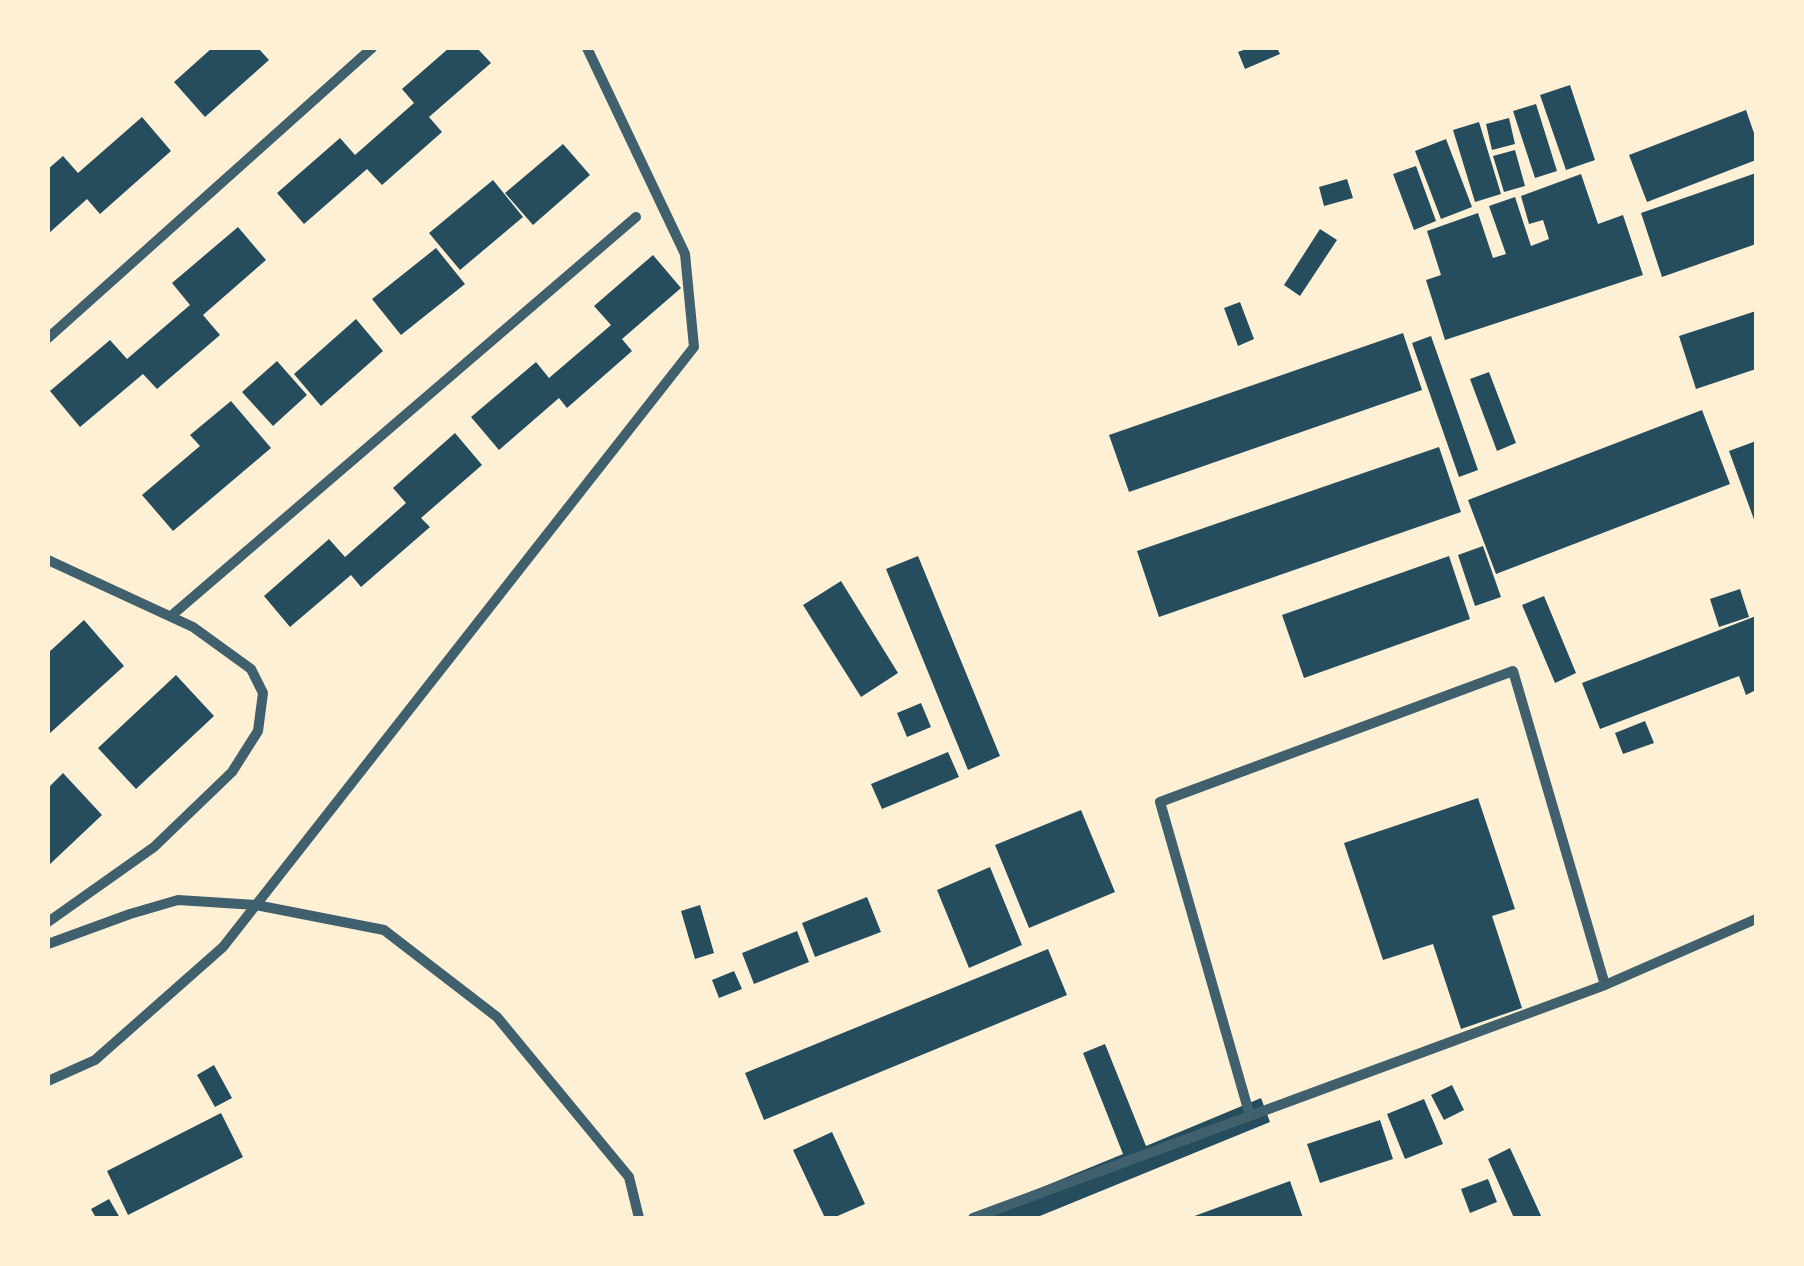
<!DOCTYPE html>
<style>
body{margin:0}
#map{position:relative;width:1804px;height:1266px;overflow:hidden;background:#fdf0d5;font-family:Mulish,sans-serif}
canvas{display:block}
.frame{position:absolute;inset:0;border:50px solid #fdf0d5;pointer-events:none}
</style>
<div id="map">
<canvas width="1804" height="1266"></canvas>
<div class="frame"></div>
</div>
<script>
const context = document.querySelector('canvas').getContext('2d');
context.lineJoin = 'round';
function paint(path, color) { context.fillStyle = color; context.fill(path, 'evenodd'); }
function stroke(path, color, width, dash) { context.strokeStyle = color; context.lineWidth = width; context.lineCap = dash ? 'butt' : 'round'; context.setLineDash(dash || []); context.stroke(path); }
const building = new Path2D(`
 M212 48H258L269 60 205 117 174 82Z
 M449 48H477L491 63 429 117 442 132 382 185 367 169 304 224 277 193 340 138 355 155 414 103 402 89Z
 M1249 48H1277L1280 54 1245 69 1238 52Z
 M1570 85 1595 160 1566 170 1540 95Z
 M1536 104 1557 171 1535 178 1513 111Z
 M1746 110 1756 139V160L1647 202 1629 155Z
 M142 117 171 151 100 214 87 199 48 234V169L63 156 78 173Z
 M1509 118 1515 144 1492 150 1486 124Z
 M1479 122 1501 194 1475 202 1453 130Z
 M1446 139 1472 207 1441 219 1415 151Z
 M563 144 590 175 533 225 505 193Z
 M1515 150 1525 186 1504 192 1493 156Z
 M1416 166 1436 221 1414 230 1393 174Z
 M1756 173V244L1662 277 1641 213Z
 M1581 174 1598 224 1623 215 1643 275 1445 340 1426 280 1441 275 1427 231 1478 213 1493 258 1506 254 1489 206 1515 197 1531 246 1549 239 1543 220 1529 224 1521 196Z
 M1347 179 1353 198 1324 206 1319 187Z
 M493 180 523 217 460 270 429 233Z
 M238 227 266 260 203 315 220 335 157 389 143 374 80 427 50 391 110 340 127 359 190 305 172 283Z
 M1320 229 1337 240 1300 296 1284 285Z
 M436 248 465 284 401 335 372 299Z
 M653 255 681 288 622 339 632 351 567 408 559 398 499 450 471 417 536 362 549 378 611 325 594 306Z
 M1240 302 1254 339 1238 346 1224 308Z
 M1756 311V369L1696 389 1679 336Z
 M356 319 383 351 321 406 294 374Z
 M1403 333 1422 390 1129 492 1109 435Z
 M1431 336 1478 470 1459 477 1412 343Z
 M277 361 307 395 273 426 242 392Z
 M1489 372 1516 443 1497 451 1470 379Z
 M231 401 271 448 173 531 142 495 200 446 190 435Z
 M1702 410 1730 484 1496 574 1468 500Z
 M455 433 482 465 421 518 430 527 361 587 351 575 290 627 264 596 329 539 345 557 406 503 393 488Z
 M1756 441V525L1729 451Z
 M1439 447 1461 512 1159 617 1137 551Z
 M1483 546 1501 597 1475 606 1458 555Z
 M918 556 1000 756 968 770 886 569Z
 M1449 556 1470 619 1304 678 1282 615Z
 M841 581 898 673 861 697 803 605Z
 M1740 589 1749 617 1719 627 1710 599Z
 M1544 596 1576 673 1555 683 1522 605Z
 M1756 616V690L1746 695 1739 676 1600 729 1582 683Z
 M84 620 124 666 49 734 48 653Z
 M176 675 214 716 136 789 98 748Z
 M921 703 931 727 907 737 897 713Z
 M1645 721 1654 743 1623 754 1615 733Z
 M948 752 959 777 882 809 871 784Z
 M63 773 102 815 48 866V788Z
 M1478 798 1515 909 1492 916 1522 1008 1461 1029 1433 944 1383 960 1344 843Z
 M1081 810 1115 892 1029 928 995 845Z
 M990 867 1022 945 969 968 937 890Z
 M867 897 881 932 815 957 802 923Z
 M700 905 714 953 695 959 681 911Z
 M797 931 809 962 754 984 742 953Z
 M1048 949 1067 995 764 1120 745 1073Z
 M734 971 742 989 719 998 712 980Z
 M1105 1044 1146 1146 1261 1098 1270 1122 1035 1218H982L979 1213 1123 1154 1083 1053Z
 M214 1065 232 1098 215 1107 197 1075Z
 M1452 1085 1464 1110 1444 1120 1431 1095Z
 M1424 1099 1443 1144 1405 1159 1387 1114Z
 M221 1113 243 1157 128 1215 107 1171Z
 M1380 1120 1393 1159 1320 1183 1307 1144Z
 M832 1132 865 1204 833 1218H825L793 1150Z
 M1510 1148 1542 1218H1514L1488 1159Z
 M1488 1179 1497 1202 1470 1213 1461 1189Z
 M1290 1181 1303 1218H1189Z
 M109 1199 120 1218H96L91 1209Z`);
const minor = new Path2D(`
 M48 338 372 48
 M48 560 193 627 251 669 263 693 258 731 232 772 154 847 48 922
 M171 616 636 217
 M48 944 130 914 178 900 256 905 384 930 497 1017 629 1177 639 1218
 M48 1081 95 1060 223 947 694 347 685 254 587 48
 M1250 1116 1160 802 1513 671 1605 985
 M973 1218 1605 985 1756 919`);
paint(building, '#264d5e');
stroke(minor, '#3f606c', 10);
</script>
